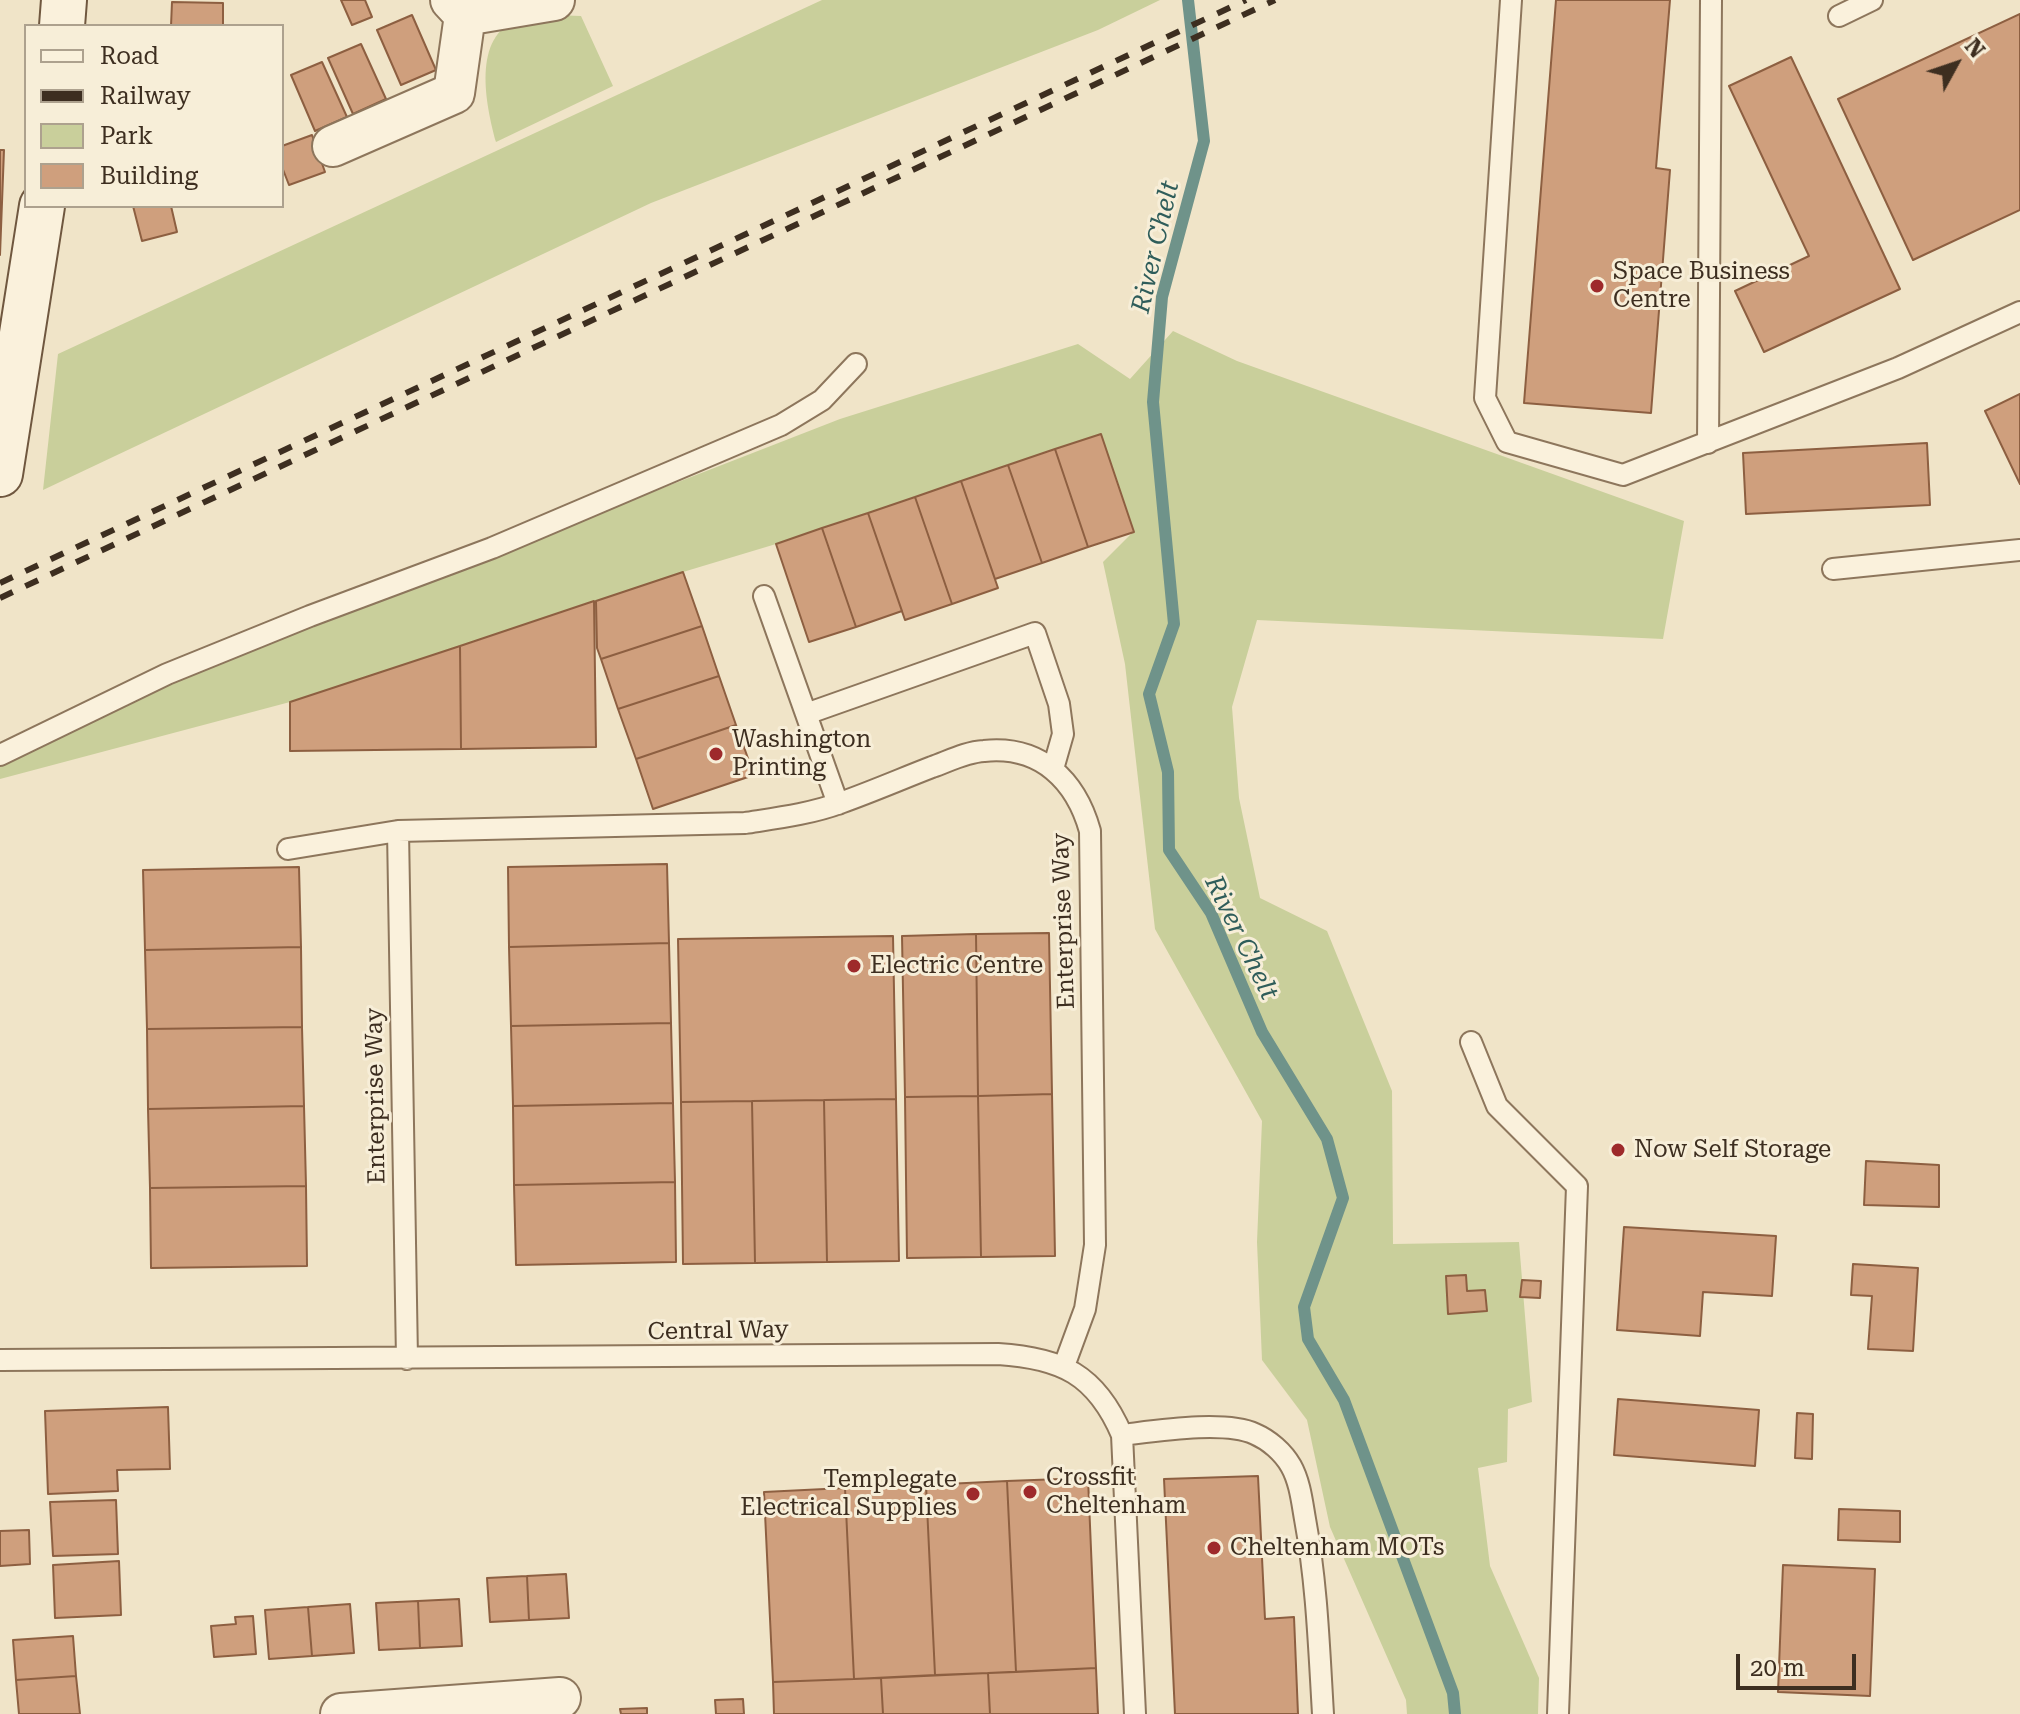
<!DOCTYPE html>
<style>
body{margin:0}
#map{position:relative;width:2020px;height:1714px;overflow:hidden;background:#f0e4c8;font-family:"Roboto Serif",serif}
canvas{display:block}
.legend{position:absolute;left:24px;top:24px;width:260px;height:184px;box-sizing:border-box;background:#f7eed8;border:2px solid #ada18e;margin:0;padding:10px 14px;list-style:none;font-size:24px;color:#3d2e20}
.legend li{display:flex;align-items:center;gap:16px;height:40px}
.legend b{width:40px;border:2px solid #ada18e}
.north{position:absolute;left:1916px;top:24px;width:80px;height:80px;-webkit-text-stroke:6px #f7eed8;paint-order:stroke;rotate:50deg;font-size:22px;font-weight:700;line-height:32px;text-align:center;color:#3d2e20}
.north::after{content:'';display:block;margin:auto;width:28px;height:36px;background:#3d2e20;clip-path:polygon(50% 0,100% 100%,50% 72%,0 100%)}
.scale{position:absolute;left:1736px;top:1654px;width:120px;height:36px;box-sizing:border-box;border:4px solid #3d2e20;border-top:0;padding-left:10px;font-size:24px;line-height:28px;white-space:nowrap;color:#3d2e20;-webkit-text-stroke:6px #f7eed8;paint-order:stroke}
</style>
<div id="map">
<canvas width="2020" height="1714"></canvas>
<ul class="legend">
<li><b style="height:10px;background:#faf1dc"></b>Road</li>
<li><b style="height:10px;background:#3d2e20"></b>Railway</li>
<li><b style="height:22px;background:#c9cf9b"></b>Park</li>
<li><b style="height:22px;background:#cf9f7d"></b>Building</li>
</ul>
<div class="north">N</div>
<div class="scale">20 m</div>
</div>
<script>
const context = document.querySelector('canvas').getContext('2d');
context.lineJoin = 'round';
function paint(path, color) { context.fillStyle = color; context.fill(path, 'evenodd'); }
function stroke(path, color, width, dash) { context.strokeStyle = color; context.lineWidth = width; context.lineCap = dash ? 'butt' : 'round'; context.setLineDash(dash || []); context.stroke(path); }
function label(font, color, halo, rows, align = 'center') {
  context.font = font + ' "Roboto Serif",serif'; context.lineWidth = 6; context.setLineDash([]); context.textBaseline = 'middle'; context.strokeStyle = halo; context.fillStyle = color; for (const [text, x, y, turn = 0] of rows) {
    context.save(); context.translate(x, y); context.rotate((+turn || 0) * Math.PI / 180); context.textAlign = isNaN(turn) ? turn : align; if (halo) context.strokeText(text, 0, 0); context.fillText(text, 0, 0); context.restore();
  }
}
const green = new Path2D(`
 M822 0H1160L1098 30 651 203 43 490 58 354Z
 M581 16 613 86 496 142C486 105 471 36 519 19 537 12 562 16 581 16Z
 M1173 331 1237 361 1684 521 1663 639 1257 620 1232 707 1239 798 1260 898 1327 931 1392 1091 1393 1244 1519 1242 1532 1402 1508 1409 1507 1462 1478 1468 1490 1566 1539 1678 1538 1714H1407L1406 1700 1330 1527 1307 1420 1262 1360 1257 1242 1262 1121 1155 929 1125 664 1103 562 1134 531 1101 434 776 544 683 572 290 702 0 779V746L840 419 1078 344 1130 379Z`);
const stream = new Path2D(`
 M1188 0 1204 141 1162 297 1153 402 1174 624 1149 694 1168 772 1169 850 1211 913 1262 1032 1327 1139 1343 1198 1304 1307 1308 1339 1344 1400 1453 1693 1455 1714`);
const building = new Path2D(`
 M341 0H365L372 17 352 25Z
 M1556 0H1670L1656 168 1670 170 1651 413 1524 403Z
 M172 2 223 3V26H171Z
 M2020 14V210L1913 260 1838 99Z
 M412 15 436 70 401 85 377 30Z
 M361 44 386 99 353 114 328 58Z
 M1791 57 1900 289 1764 352 1735 291 1809 256 1729 86Z
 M322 62 347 117 315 131 291 75Z
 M312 135 325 172 289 185 282 167V146Z
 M0 150H4L0 255Z
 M133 206H171L177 232 142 241Z
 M2020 394V484L1985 411Z
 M1101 434 1134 532 1088 547 1055 449Z
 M1927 443 1930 505 1746 514 1743 453Z
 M1055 449 1088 547 1042 563 1008 465Z
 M1008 465 1042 563 995 579 961 481Z
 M961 481 998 588 952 604 915 497Z
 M915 497 952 604 905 620 868 513Z
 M868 513 902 611 856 627 822 528Z
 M822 528 856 627 809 642 776 544Z
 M683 572 702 626 601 659 597 648 596 601Z
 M594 601 596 747 461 749 460 646Z
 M702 626 719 676 618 709 601 659Z
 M460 646 461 749 290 751V702Z
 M719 676 736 725 636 759 618 709Z
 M736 725 754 775 653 809 636 759Z
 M667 864 669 943 509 947 508 867Z
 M299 867 301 947 145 950 143 870Z
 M1049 933 1052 1094 978 1096 976 934Z
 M976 934 978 1096 905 1097 902 936Z
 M893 936 896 1099 681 1102 678 939Z
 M669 943 671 1023 511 1026 509 947Z
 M301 947 302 1027 147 1029 145 950Z
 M671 1023 673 1103 513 1106 511 1026Z
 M302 1027 304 1106 148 1109 147 1029Z
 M1052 1094 1055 1256 981 1257 978 1096Z
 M978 1096 981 1257 907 1258 905 1097Z
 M896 1099 899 1261 827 1262 824 1100Z
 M824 1100 827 1262 755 1263 752 1101Z
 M752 1101 755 1263 683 1264 681 1102Z
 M673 1103 675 1182 514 1185 513 1106Z
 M304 1106 306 1186 150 1188 148 1109Z
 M1866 1161 1939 1165V1207L1864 1205Z
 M675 1182 676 1262 516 1265 514 1185Z
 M306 1186 307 1266 151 1268 150 1188Z
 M1624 1227 1776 1236 1772 1296 1703 1292 1700 1336 1617 1330Z
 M1853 1264 1918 1268 1913 1351 1868 1349 1872 1296 1851 1295Z
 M1466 1275 1467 1291 1485 1290 1487 1311 1448 1314 1446 1276Z
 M1522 1280 1541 1281 1540 1298 1520 1297Z
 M1618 1399 1759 1410 1755 1466 1614 1455Z
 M168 1407 170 1469 117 1470 118 1491 48 1494 45 1411Z
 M1797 1413 1813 1414 1812 1459 1795 1458Z
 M1258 1476 1265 1619 1294 1617 1298 1714H1175L1164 1479Z
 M1088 1478 1096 1668 1016 1672 1007 1481Z
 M1007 1481 1016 1672 935 1675 926 1485Z
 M926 1485 935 1675 854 1679 845 1488Z
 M845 1488 854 1679 773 1682 764 1492Z
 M116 1500 118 1554 53 1556 50 1502Z
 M1839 1509 1900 1511V1542L1838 1540Z
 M29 1530 30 1564 0 1566V1531Z
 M119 1561 121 1615 55 1618 53 1565Z
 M1783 1565 1875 1569 1870 1696 1778 1692Z
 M566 1574 569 1618 529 1620 527 1576Z
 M527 1576 529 1620 490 1622 487 1578Z
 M459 1599 462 1646 420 1648 418 1601Z
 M418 1601 420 1648 379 1650 376 1603Z
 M350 1604 354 1653 312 1656 308 1607Z
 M308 1607 312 1656 269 1659 265 1610Z
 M253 1616 256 1654 214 1657 211 1626 236 1624 235 1617Z
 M73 1636 76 1676 16 1680 13 1640Z
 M1096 1668 1098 1714H990L988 1673Z
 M988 1673 990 1714H883L881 1678Z
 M76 1676 80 1714H19L16 1680Z
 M881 1678 883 1714H774L773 1682Z
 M743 1699 744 1714H716L715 1700Z
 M647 1708V1714H621L620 1709Z`);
const lane = new Path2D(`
 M1511 0 1485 398 1507 442 1623 475 1898 368 2020 312
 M1839 16 1872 0
 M1708 443 1711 0
 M1833 569 2020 550
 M764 596 806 714
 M0 755 167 674 310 616 492 548 781 425 822 400 856 364
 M838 804 806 714 1035 633 1059 704 1063 734 1053 769
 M288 849 398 831
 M1471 1042 1497 1106 1577 1186 1558 1714
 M407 1359 398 831 745 823C777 818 810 814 840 803 871 792 901 779 932 767 949 761 966 752 984 751 1041 745 1076 781 1090 831L1095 1245 1085 1309 1064 1366
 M0 1360 998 1354C1061 1358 1096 1374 1122 1435L1135 1714
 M1122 1435C1156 1431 1224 1420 1255 1434 1269 1440 1283 1452 1291 1466 1300 1482 1302 1502 1305 1519 1317 1584 1319 1648 1323 1714`);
const street = new Path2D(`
 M451 0 465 15 554 0
 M333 146 454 93 465 15
 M341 1714 560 1698`);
const secondary = new Path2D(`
 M62 26 64 0
 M0 474 42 206`);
const rail = new Path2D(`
 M0 583 1246 0
 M0 598 1275 0`);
const markers = [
 [1597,286,8,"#9e2a2b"],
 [716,754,8,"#9e2a2b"],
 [854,966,8,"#9e2a2b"],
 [1618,1150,8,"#9e2a2b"],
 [1030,1492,8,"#9e2a2b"],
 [973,1494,8,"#9e2a2b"],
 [1214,1548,8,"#9e2a2b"]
];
const poiNames = [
 ["Space Business",1613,272],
 ["Centre",1613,300],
 ["Washington",732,740],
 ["Printing",732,768],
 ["Electric Centre",870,966],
 ["Now Self Storage",1634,1150],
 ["Crossfit",1046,1478],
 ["Cheltenham",1046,1506],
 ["Templegate",957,1480,"right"],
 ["Electrical Supplies",957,1508,"right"],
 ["Cheltenham MOTs",1230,1548]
];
const streetNames = [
 ["Enterprise Way",1064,921,-92],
 ["Enterprise Way",376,1096,-91],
 ["Central Way",718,1331,-1]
];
const waterNames = [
 ["River Chelt",1156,247,-77],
 ["River Chelt",1241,938,64]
];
paint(green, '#c9cf9b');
stroke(stream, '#6f938a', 12);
paint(building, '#cf9f7d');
stroke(building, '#8d5f41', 2);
stroke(lane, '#8d765c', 24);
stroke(street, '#8d765c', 44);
stroke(secondary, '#6f573f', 48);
stroke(lane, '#faf1dc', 20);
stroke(street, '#faf1dc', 40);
stroke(secondary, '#faf1dc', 44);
stroke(rail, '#3d2e20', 6, [14, 14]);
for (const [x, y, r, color] of markers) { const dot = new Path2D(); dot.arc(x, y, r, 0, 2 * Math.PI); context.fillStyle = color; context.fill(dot); stroke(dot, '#f7eed8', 3); }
label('24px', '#3d2e20', '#f7eed8', poiNames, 'left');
label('24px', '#3d2e20', '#f7eed8', streetNames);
label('italic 26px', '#2f5d5a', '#f7eed8', waterNames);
</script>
